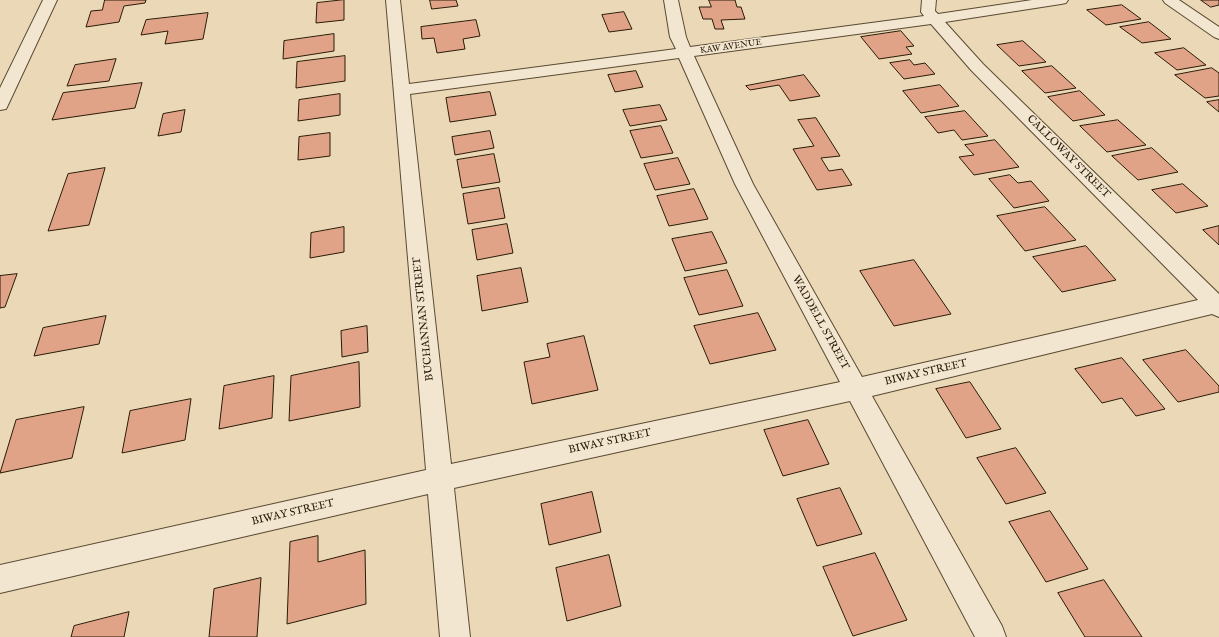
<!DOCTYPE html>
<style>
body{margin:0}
canvas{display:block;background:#ebd8b7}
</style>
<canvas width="1219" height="637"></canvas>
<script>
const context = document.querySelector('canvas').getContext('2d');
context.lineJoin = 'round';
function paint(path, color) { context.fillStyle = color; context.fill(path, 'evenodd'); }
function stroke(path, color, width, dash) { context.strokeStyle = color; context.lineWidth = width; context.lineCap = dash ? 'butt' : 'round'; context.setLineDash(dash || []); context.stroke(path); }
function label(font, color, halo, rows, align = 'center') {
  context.font = font + ' "IM FELL English",serif'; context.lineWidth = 3; context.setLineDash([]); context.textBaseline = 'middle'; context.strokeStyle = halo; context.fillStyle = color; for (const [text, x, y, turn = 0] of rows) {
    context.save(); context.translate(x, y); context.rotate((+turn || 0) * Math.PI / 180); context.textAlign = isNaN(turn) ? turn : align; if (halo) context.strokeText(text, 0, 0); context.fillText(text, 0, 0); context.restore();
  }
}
const building = new Path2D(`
 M105 0H146L145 3 124 6 119 22 86 27 91 11 102 10Z
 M344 0V20L316 23 317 3Z
 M430 0H456L458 6 432 9Z
 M709 0H735L737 7H741L745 19 721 20 724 29H715L712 19H703L699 7H711Z
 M1201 0H1219V5L1211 7Z
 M1122 5 1141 19 1106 25 1087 10Z
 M624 12 632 29 609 32 602 15Z
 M208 13 203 39 165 44 168 31 141 35 146 20Z
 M476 20 480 36 463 39 465 49 437 53 434 38 422 39 421 27Z
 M1149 22 1171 39 1142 43 1120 27Z
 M901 31 914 46 906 47 912 54 879 59 861 37Z
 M334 34V51L283 59 284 41Z
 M1023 41 1046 62 1019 66 997 45Z
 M1184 48 1206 65 1177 70 1155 53Z
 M345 56V81L296 88 297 62Z
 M116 59 109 81 67 86 75 65Z
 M910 60 914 65 925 63 935 74 904 79 890 63Z
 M1052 66 1076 88 1045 93 1022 71Z
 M1212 68 1219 73V96L1205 98 1175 75Z
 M636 71 643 87 615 92 608 75Z
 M804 75 820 96 790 101 779 85 750 90 746 86Z
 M142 83 135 108 52 120 63 93Z
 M940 85 959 106 921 113 903 91Z
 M1080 91 1105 115 1073 121 1048 97Z
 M490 92 496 115 450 122 446 98Z
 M340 94V115L298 121 299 100Z
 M1219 100V112L1207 102Z
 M660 105 667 120 630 126 623 110Z
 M185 110 181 132 158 136 163 114Z
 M965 111 988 136 962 140 954 130 938 133 925 117Z
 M816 118 840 156 821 158 829 171 842 169 852 185 817 190 793 149 814 146 798 120Z
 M1118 120 1146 145 1107 152 1080 126Z
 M661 126 673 153 641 158 630 131Z
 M490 131 494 148 455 155 452 137Z
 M330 133V156L298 160 299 137Z
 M995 140 1019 167 974 175 959 157 974 155 965 145Z
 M1152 148 1178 172 1138 180 1112 156Z
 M494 154 500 182 462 188 457 160Z
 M678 158 690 184 655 190 644 164Z
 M105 168 89 225 48 231 68 174Z
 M1010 175 1018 183 1031 181 1049 201 1014 208 989 179Z
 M1183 184 1208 206 1176 213 1152 190Z
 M499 188 505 218 468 224 463 194Z
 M694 189 708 219 669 226 657 196Z
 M1045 207 1076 240 1025 251 997 216Z
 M507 224 513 253 477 260 472 230Z
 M1219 226V245L1203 230Z
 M344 227V252L310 258 311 233Z
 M712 232 727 263 685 271 672 239Z
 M1086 246 1116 280 1062 292 1033 257Z
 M914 260 951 314 894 326 860 271Z
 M521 268 528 302 482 311 477 276Z
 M727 270 743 306 699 315 684 278Z
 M17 274 5 307 0 308V276Z
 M758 313 776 350 710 364 694 326Z
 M106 316 99 344 34 356 43 328Z
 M367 326 368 352 342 357 341 331Z
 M584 336 598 390 532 404 524 362 550 357 547 344Z
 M1186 350 1219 386V392L1178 402 1143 360Z
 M1122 358 1165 409 1136 416 1122 398 1102 403 1075 369Z
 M359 362 360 407 289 421 291 376Z
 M274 376 272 418 219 429 224 386Z
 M970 382 1001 429 966 438 936 389Z
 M191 399 185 440 122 453 130 411Z
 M84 407 72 458 0 473 16 420Z
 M808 420 829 464 783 476 764 430Z
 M1016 448 1046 493 1006 504 977 458Z
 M840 488 862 534 817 546 797 499Z
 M592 492 601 532 549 545 541 504Z
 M1050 511 1088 569 1046 582 1009 522Z
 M318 536V562L365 550 366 604 287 624 290 542Z
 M875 553 907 620 853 636 823 567Z
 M609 555 621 606 567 621 556 568Z
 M261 578 257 637H209L214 589Z
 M1104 580 1142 637H1085L1058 593Z
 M129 612 124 637H71L74 626Z`);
const minor = new Path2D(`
 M43 0H57L8 105 6 109 0 110V88Z
 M386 0H400L409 84 676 49 670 37 664 0H678L686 37 690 47 924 16 921 12 922 0H936L935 11 938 14 1032 0H1068L1066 3 1061 4 945 22 983 64 1219 294V317L1212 314 872 396 1002 626 1006 637H975L850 401 454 488 470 637H440L428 494 0 593V565L426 470ZM931 24 971 70 1198 300 862 377 753 184 694 56ZM679 58 735 184 840 382 451 464 410 94Z
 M1163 0H1179L1219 27V39L1214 37 1165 3Z`);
const farStreetnames = [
 ["KAW AVENUE",731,47,-8]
];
const streetNames = [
 ["CALLOWAY STREET",1068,157,45],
 ["BUCHANNAN STREET",424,319,-96],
 ["WADDELL STREET",820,323,61],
 ["BIWAY STREET",926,373,-13],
 ["BIWAY STREET",610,442,-12],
 ["BIWAY STREET",293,513,-13]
];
paint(building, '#e1a388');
stroke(building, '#2a1b06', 1);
stroke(minor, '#5a4a32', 2);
paint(minor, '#f2e6d0');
label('9px', '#2a1b06', '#f2e6d0', farStreetnames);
label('11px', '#2a1b06', '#f2e6d0', streetNames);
</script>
